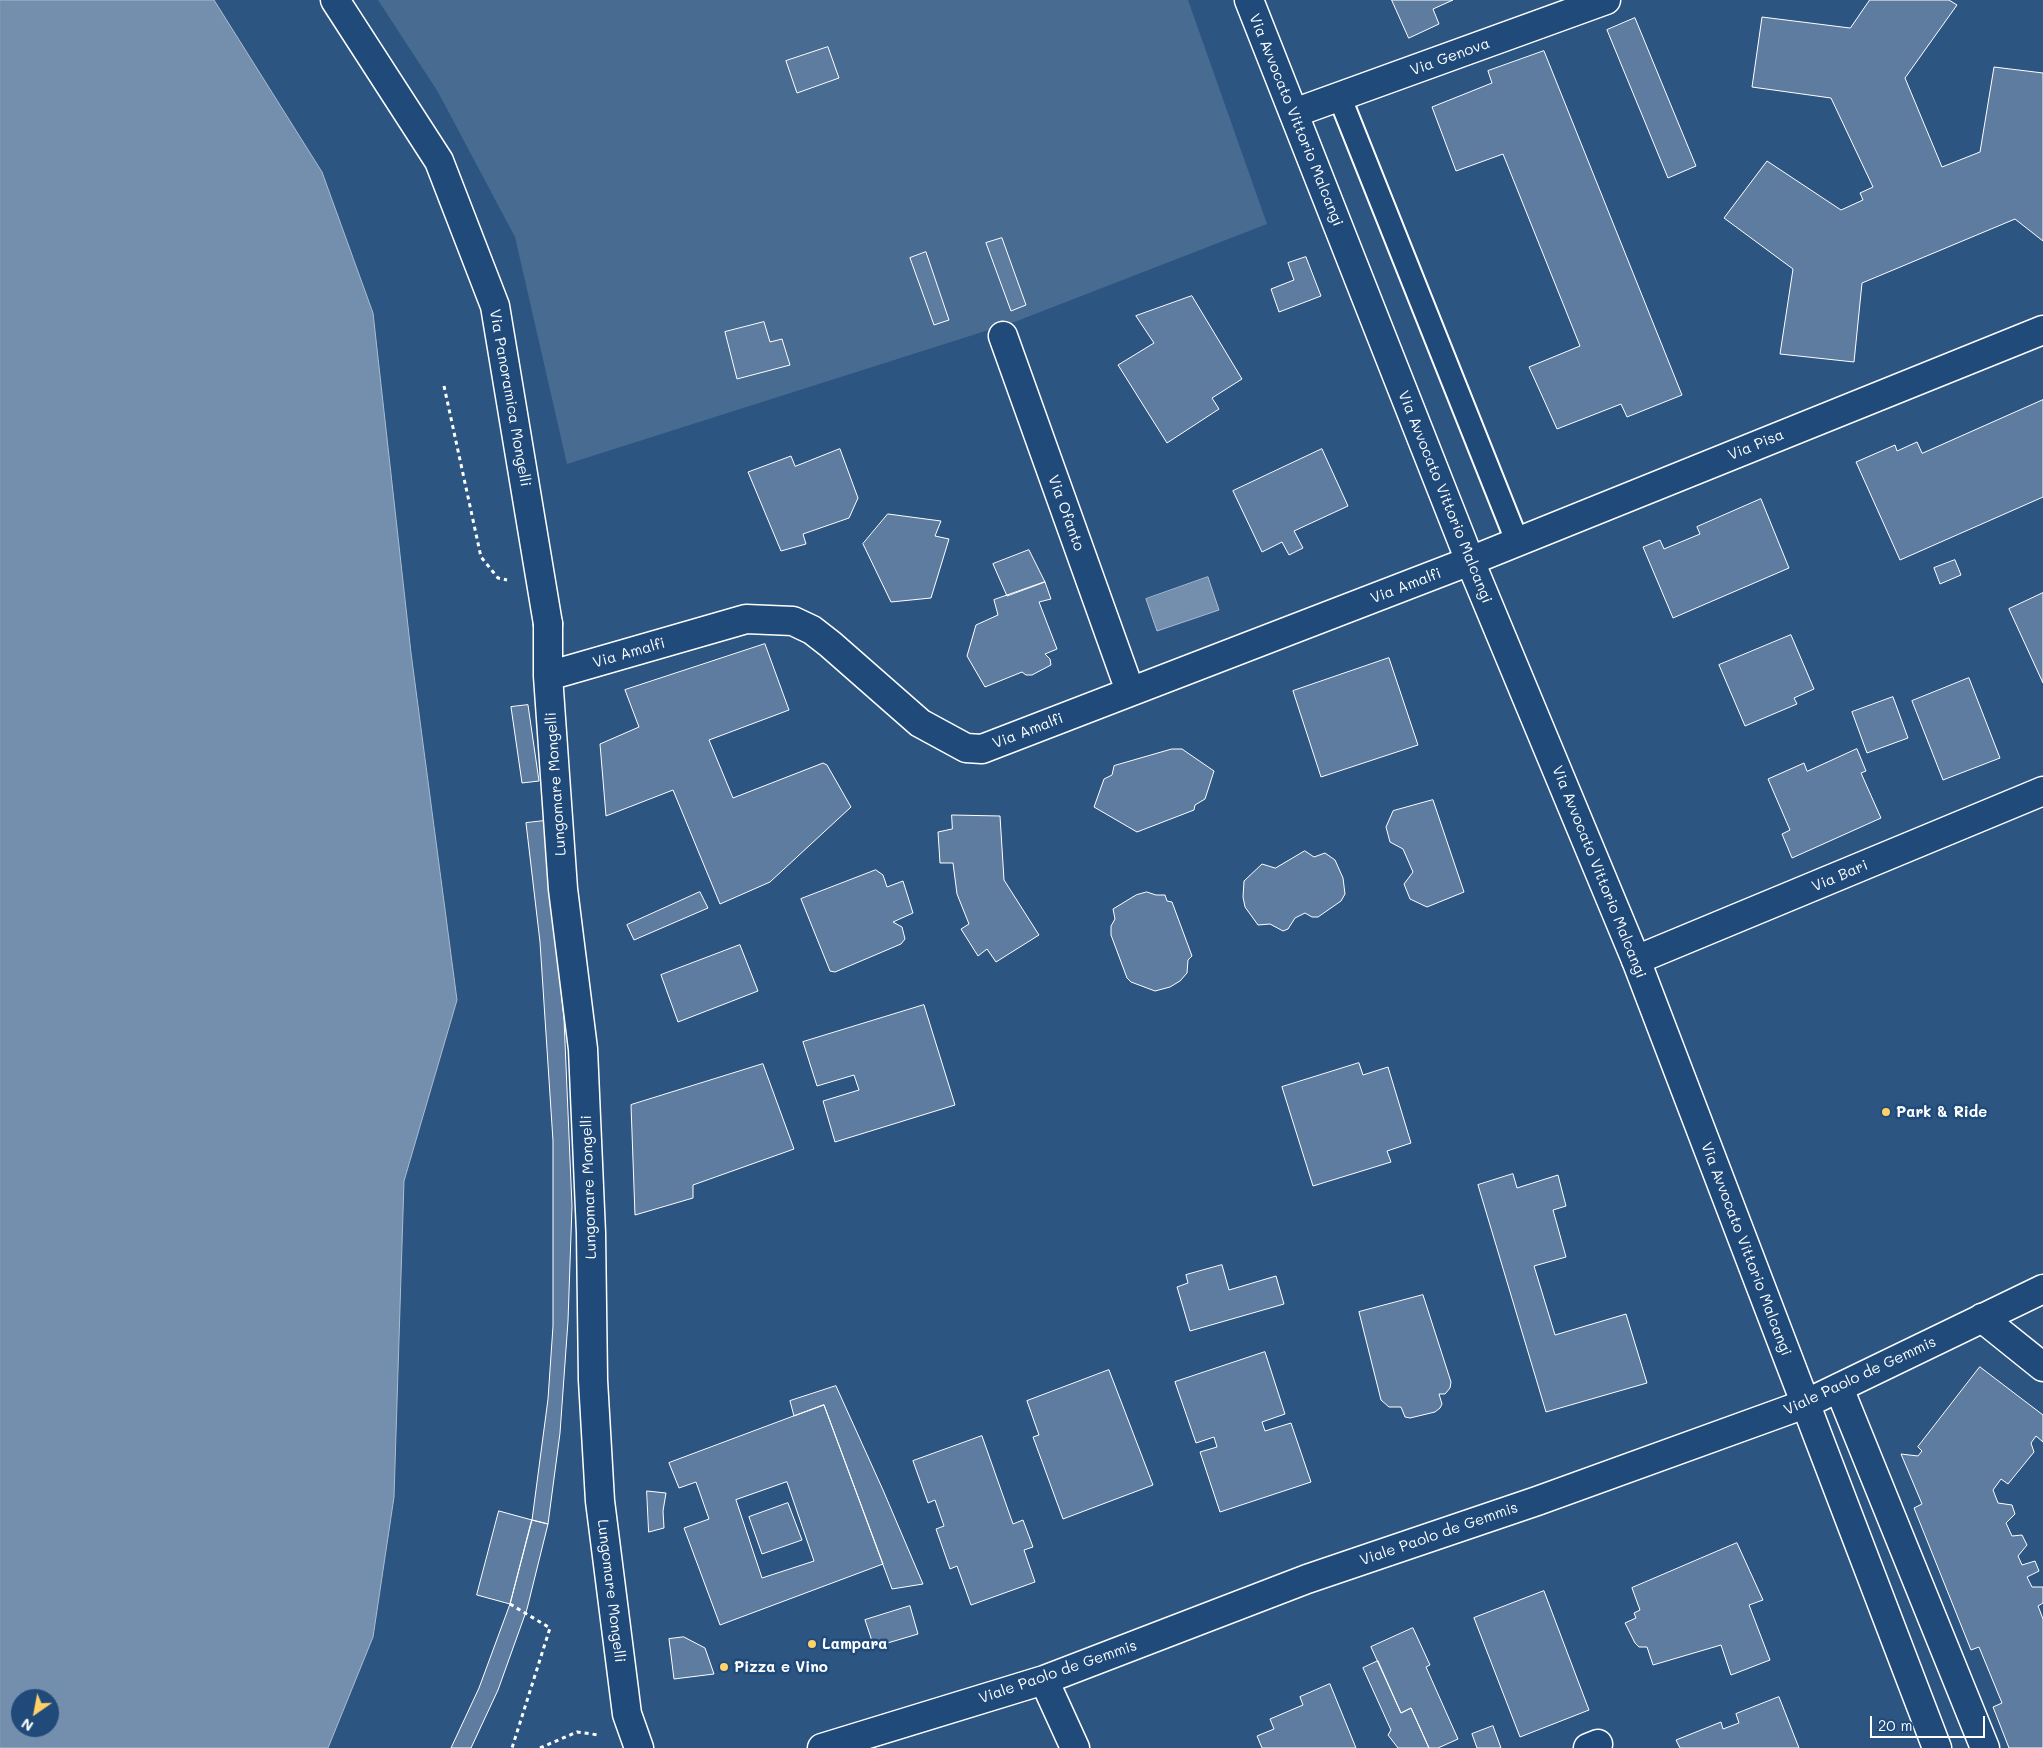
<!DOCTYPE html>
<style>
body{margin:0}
#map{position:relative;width:2043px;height:1748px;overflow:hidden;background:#2c5582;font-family:Mali,sans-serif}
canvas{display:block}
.north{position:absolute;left:10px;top:1688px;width:50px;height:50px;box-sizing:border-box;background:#1f4a7a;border:1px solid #7992af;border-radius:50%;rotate:213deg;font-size:14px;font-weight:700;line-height:20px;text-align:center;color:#fff}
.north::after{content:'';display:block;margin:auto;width:18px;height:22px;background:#ffd166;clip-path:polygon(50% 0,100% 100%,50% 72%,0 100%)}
.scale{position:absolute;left:1870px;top:1716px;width:115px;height:22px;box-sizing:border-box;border:2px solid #fff;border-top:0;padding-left:6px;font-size:15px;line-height:18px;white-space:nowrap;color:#fff;-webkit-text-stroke:4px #1f4a7a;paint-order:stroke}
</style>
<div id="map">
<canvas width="2043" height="1748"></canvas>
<div class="north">N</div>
<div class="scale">20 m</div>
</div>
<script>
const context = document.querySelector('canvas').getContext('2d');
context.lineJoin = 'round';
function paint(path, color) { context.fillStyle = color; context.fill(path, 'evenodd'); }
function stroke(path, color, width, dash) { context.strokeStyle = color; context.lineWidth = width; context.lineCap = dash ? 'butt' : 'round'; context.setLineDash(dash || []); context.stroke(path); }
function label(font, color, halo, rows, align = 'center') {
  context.font = font + ' Mali,sans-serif'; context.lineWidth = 5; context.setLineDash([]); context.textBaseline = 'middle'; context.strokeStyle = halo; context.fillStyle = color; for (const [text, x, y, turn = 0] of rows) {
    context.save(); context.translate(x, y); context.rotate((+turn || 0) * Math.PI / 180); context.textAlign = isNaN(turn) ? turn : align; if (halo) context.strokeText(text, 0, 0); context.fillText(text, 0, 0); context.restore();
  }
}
const green = new Path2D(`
 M378 0H1188L1267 224 1017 321 567 464 515 237 438 92Z`);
const water = new Path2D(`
 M0 0H214L322 172 373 313 411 653 457 1000 404 1181 394 1497 373 1637 328 1748H0ZM20 1698H50V1728H20Z
 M1208 577 1219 610 1157 631 1146 599Z`);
const building = new Path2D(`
 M1392 0H1453L1433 9 1439 24 1409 38Z
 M1870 0H1949L1957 5 1905 78 1942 167 1980 152 1994 67 2043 73V241L2015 219 1862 283 1854 362 1780 354 1793 269 1724 218 1767 161 1841 210 1863 200 1860 193 1873 187 1831 98 1752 87 1762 17 1850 28Z
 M1635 18 1696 166 1668 178 1607 30Z
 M828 47 839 78 797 93 786 61Z
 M1544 51 1682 395 1627 417 1621 404 1557 429 1529 367 1580 346 1503 154 1456 171 1432 107 1492 83 1488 71Z
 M1002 238 1026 305 1011 311 986 243Z
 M926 252 949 320 934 325 910 258Z
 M1306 257 1321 296 1279 312 1271 289 1294 280 1288 263Z
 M1192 296 1242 379 1212 398 1219 409 1167 443 1118 365 1154 343 1136 316Z
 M764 322 770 342 782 339 790 365 737 379 725 332Z
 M2043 400V497L1900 560 1856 462 1895 445 1897 451 1917 442 1922 453Z
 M840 449 858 498 849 518 803 534 806 544 781 551 748 472 791 456 795 466Z
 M1322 449 1348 506 1294 531 1303 548 1289 555 1282 542 1262 552 1233 491Z
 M1761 499 1789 568 1673 618 1643 547 1660 540 1664 549 1700 534 1697 527Z
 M888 514 941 521 935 536 949 539 931 598 891 602 863 544Z
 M1029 550 1045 582 1007 596 993 564Z
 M1955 560 1961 575 1940 584 1934 568Z
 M1045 582 1051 599 1039 602 1057 649 1045 654 1050 659 1051 665 1032 675H1026L1022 672 985 687 967 656 976 625 998 615 994 600Z
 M2043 593V683L2009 609Z
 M1791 635 1814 689 1794 698 1797 704 1745 726 1719 665Z
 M765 644 789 710 709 740 733 798 823 763 827 765 851 807 770 882 720 904 673 790 606 816 600 744 639 727 625 690Z
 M1389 658 1418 745 1321 777 1293 691Z
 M1969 678 2000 758 1943 780 1912 701Z
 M1893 697 1908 738 1867 753 1852 712Z
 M528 705 539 781 522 783 511 707Z
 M1172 749H1182L1214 771 1205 799 1195 805 1194 810 1137 832 1094 807 1104 779 1112 775 1114 766Z
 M1857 749 1866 771 1861 773 1881 818 1792 858 1782 834 1790 830 1768 779 1804 763 1807 771Z
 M1433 800 1464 892 1427 907 1410 899 1404 884 1413 872 1403 849 1390 842 1386 827 1393 811Z
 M952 815 1000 816 1004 880 1039 935 996 962 987 949 978 956 961 929 969 924 957 894 953 863H940L938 832 952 829Z
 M544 821 564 1019 572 1206 568 1321 560 1433 548 1524 532 1520 548 1399 553 1326V1141L540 942 526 823Z
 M1305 851 1314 857 1325 853 1335 860 1343 878 1345 894 1341 901 1318 917H1312L1305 913 1295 918 1288 929 1283 931 1270 924 1258 925 1245 907 1243 897 1244 881 1262 864 1275 868Z
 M876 870 883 875 887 887 903 881 913 913 893 922 902 927 905 939 901 944 835 972 830 971 801 899Z
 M700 892 708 908 634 940 627 925Z
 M1147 892 1156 895H1165L1167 901 1172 902 1192 956 1188 960 1187 973 1180 981 1170 987 1155 991 1131 982 1127 978 1111 935V926L1115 919 1113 909 1136 895Z
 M740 945 758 991 678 1022 661 975Z
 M924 1005 955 1105 835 1142 823 1101 859 1090 854 1075 817 1086 803 1042Z
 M1359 1063 1363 1075 1388 1067 1411 1143 1387 1151 1391 1162 1313 1186 1282 1087Z
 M763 1064 794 1149 693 1185V1198L635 1215 631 1105Z
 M1513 1174 1517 1188 1558 1175 1566 1206 1553 1210 1566 1257 1534 1266 1555 1335 1626 1314 1647 1383 1546 1412 1478 1185Z
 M1222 1265 1229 1290 1276 1276 1284 1304 1190 1331 1177 1287 1188 1283 1186 1275Z
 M1423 1295 1451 1382 1450 1388 1445 1394H1439L1442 1404 1440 1408 1435 1412 1410 1418 1405 1417 1401 1407H1389L1381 1400 1359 1312Z
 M1265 1352 1285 1414 1262 1422 1265 1431 1291 1423 1311 1482 1220 1512 1200 1452 1217 1447 1214 1437 1196 1443 1175 1382Z
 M1980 1367 2043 1415V1442L2036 1436 2031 1443 2034 1452 2008 1484 2001 1479 1993 1490 1998 1503 2012 1505 2015 1514 2006 1523 2012 1536 2022 1535 2027 1545 2018 1556 2022 1565 2035 1561 2039 1571 2027 1577 2032 1587H2043V1603L2038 1606 2043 1619V1748H2009L1993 1707 2002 1703 1979 1647 1971 1650 1914 1508 1922 1504 1901 1454 1918 1456 1922 1451 1918 1447Z
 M1109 1370 1153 1485 1063 1519 1033 1437 1039 1435 1027 1401Z
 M836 1386 883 1490 923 1584 892 1589 824 1405 794 1416 790 1401Z
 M824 1405 883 1564 720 1625 684 1528 709 1519 696 1482 679 1488 669 1463ZM787 1482 814 1561 762 1578 736 1500Z
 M982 1436 1013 1524 1023 1520 1033 1547 1024 1550 1035 1582 971 1605 957 1566 950 1569 936 1529 944 1526 935 1500 928 1503 913 1461Z
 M647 1491 666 1493 663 1511 664 1528 649 1532Z
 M788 1503 802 1540 762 1554 749 1517Z
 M499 1511 532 1520 510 1604 477 1595Z
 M532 1520 548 1524 527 1609 498 1690 471 1748H451L479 1688 510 1604Z
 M1737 1543 1763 1600 1749 1605 1770 1660 1731 1675 1721 1645 1653 1665 1647 1647H1639L1635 1643 1625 1623 1636 1618 1634 1613 1640 1610 1632 1588Z
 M1544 1591 1589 1710 1520 1737 1474 1618Z
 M910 1606 918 1634 874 1647 865 1620Z
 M1413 1628 1430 1665 1426 1667 1458 1739 1438 1748H1429L1411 1708 1401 1713 1371 1647Z
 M684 1637 705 1648 714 1674 674 1679 669 1639Z
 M1378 1661 1401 1713 1411 1708 1429 1748H1398L1388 1735 1391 1730 1363 1668Z
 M1330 1684 1356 1748H1262L1257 1736 1274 1729 1270 1719 1303 1705 1300 1697Z
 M1779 1697 1799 1748H1680L1676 1740 1721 1722 1723 1729 1739 1723 1736 1714Z
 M1493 1726 1501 1748H1477L1472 1734Z`);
const path = new Path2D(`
 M444 386 481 557 498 578 507 580
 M510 1604 550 1628 512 1748
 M540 1748 577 1732 599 1735`);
const service = new Path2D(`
 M1340 98 1517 541`);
const pedestrian = new Path2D(`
 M335 0 439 161 495 306 548 624`);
const minor = new Path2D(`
 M1294 113 1606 0
 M1003 336 1130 691
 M548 624V676L563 889 583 1049 591 1233 593 1380 600 1501 627 1714 639 1748
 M548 676 746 619 793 621 812 630 830 644 920 723 966 748 982 749 1470 561 2043 330
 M1636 960 2043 791
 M1982 1318 2043 1367
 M1839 1388 1985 1748
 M1044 1680 1075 1748
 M822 1748 1044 1680 1307 1579 1537 1501 1805 1404
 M1588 1748 1598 1744`);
const tertiary = new Path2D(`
 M1805 1404 2043 1289`);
const secondary = new Path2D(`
 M1249 0 1470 561 1636 960 1937 1748`);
const markers = [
 [1886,1112,5,"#ffd166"],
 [812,1644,5,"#ffd166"],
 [724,1667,5,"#ffd166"]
];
const streetNames = [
 ["Via Genova",1450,57,-20],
 ["Via Avvocato Vittorio Malcangi",1296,120,68],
 ["Via Panoramica Mongelli",510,398,80],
 ["Via Pisa",1756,445,-22],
 ["Via Avvocato Vittorio Malcangi",1445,497,68],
 ["Via Ofanto",1066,513,70],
 ["Via Amalfi",1406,586,-21],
 ["Via Amalfi",629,653,-16],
 ["Via Amalfi",1028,731,-21],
 ["Lungomare Mongelli",556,784,-94],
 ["Via Avvocato Vittorio Malcangi",1599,872,68],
 ["Via Bari",1840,876,-23],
 ["Lungomare Mongelli",589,1187,-92],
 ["Via Avvocato Vittorio Malcangi",1746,1249,69],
 ["Viale Paolo de Gemmis",1860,1376,-25],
 ["Viale Paolo de Gemmis",1439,1534,-19],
 ["Lungomare Mongelli",611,1591,83],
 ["Viale Paolo de Gemmis",1058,1672,-19]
];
const poiNames = [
 ["Park & Ride",1896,1112],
 ["Lampara",822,1644],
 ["Pizza e Vino",734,1667]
];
paint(green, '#486b92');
paint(water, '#748fad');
stroke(water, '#acbcce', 1);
paint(building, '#5e7c9f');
stroke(building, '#fff', 1);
stroke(service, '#fff', 26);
stroke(pedestrian, '#fff', 31);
stroke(minor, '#fff', 31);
stroke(tertiary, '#fff', 31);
stroke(secondary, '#fff', 31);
stroke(path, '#fff', 3, [4, 4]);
stroke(service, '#1f4a7a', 22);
stroke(pedestrian, '#1f4a7a', 28);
stroke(minor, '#1f4a7a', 28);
stroke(tertiary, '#1f4a7a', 28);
stroke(secondary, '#1f4a7a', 28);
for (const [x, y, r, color] of markers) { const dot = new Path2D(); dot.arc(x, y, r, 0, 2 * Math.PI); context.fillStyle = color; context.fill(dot); stroke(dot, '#1f4a7a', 2); }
label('15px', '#fff', '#1f4a7a', streetNames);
label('bold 15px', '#fff', '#1f4a7a', poiNames, 'left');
</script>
